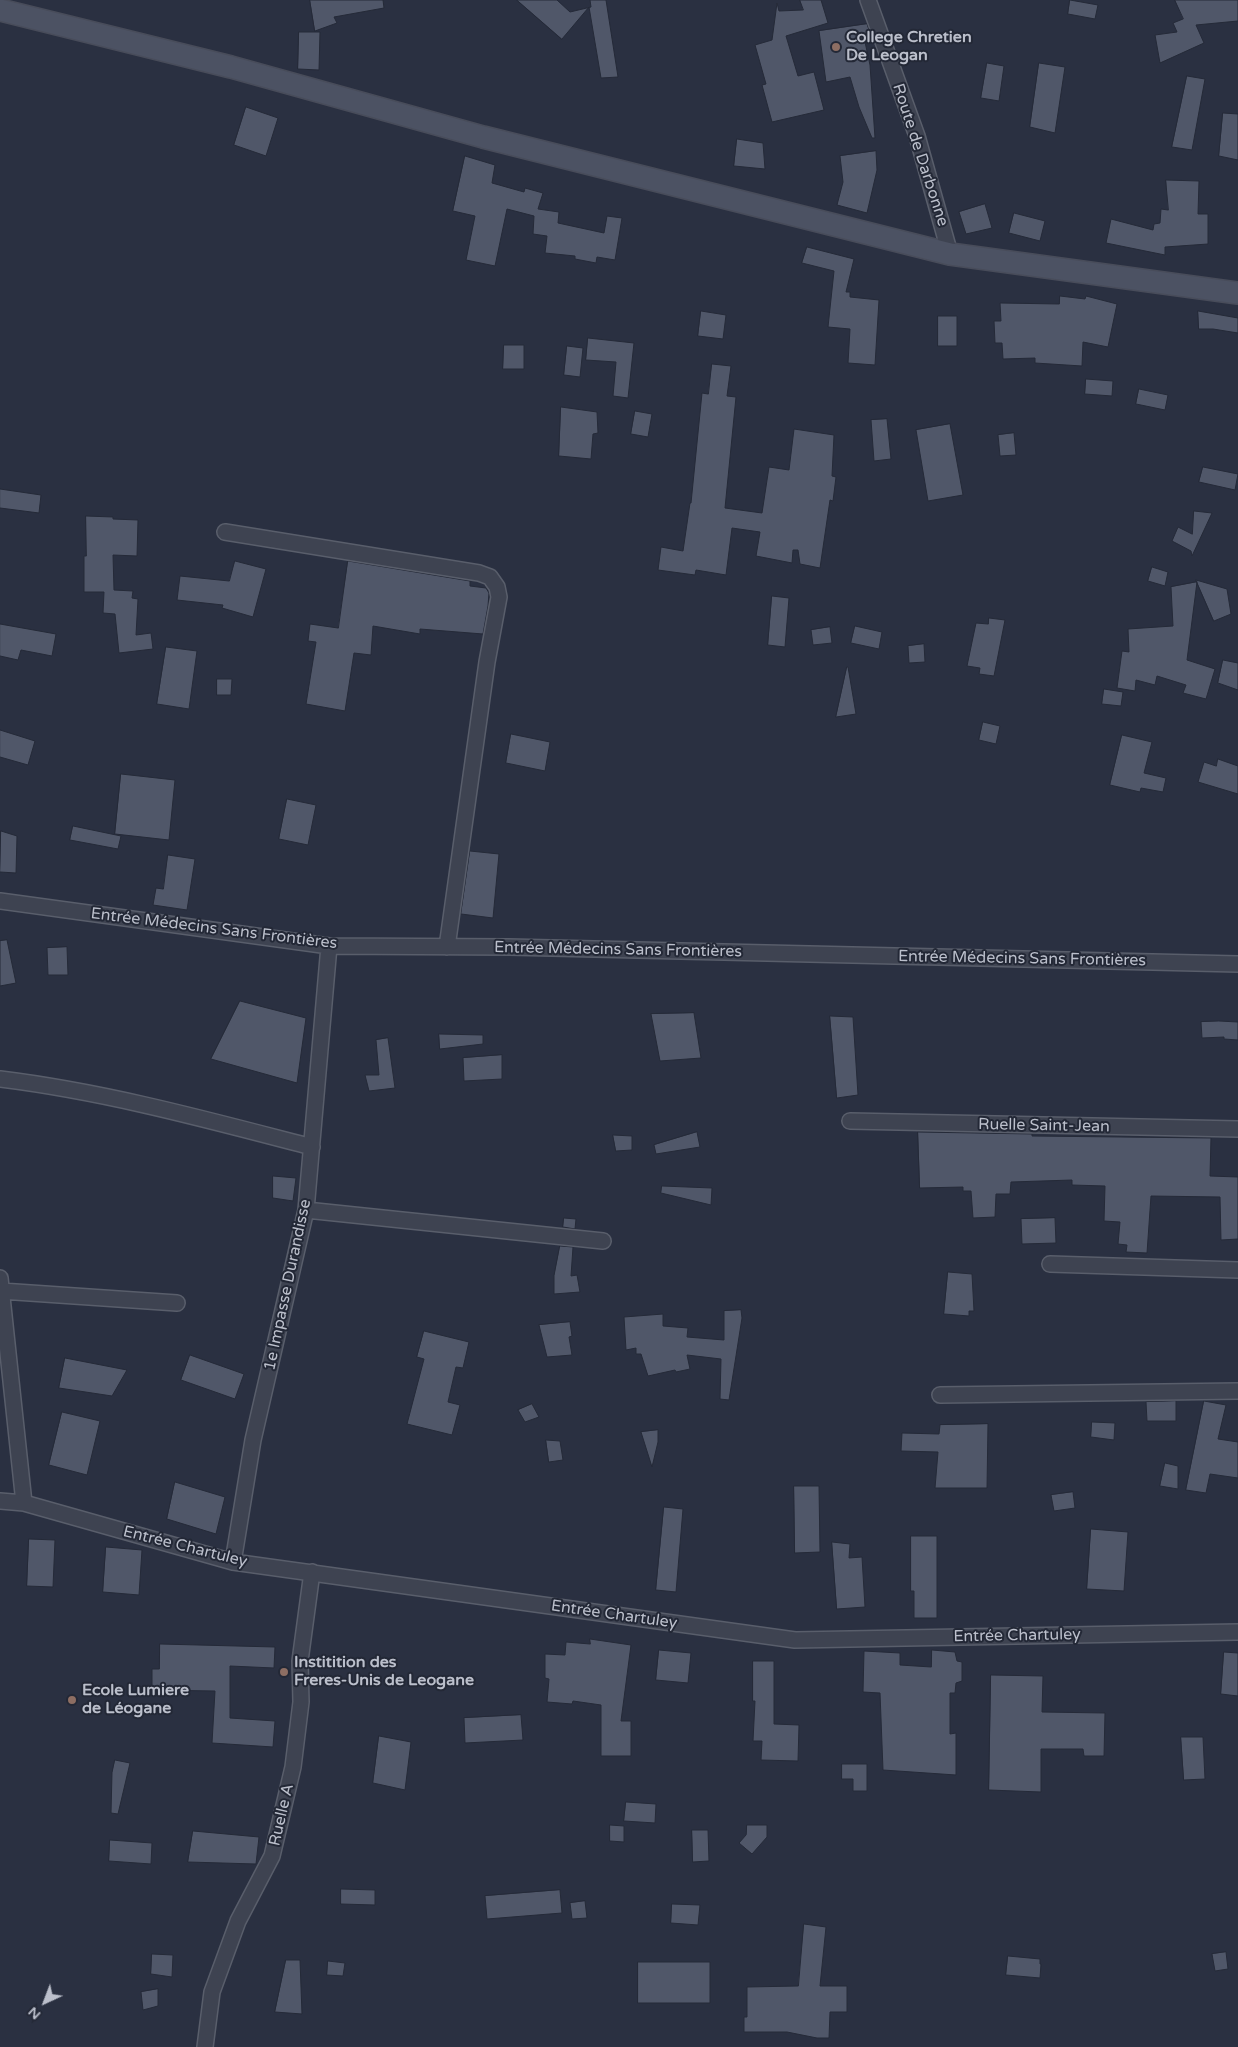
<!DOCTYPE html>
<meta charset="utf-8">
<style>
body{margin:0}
#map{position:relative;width:1238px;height:2047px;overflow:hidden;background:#2a3041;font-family:"Varela Round",sans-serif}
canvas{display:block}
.north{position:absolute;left:20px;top:1977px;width:50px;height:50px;-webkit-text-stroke:4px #232836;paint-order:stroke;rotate:223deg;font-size:14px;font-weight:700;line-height:20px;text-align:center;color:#bbbfcb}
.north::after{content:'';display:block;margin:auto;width:18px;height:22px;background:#bbbfcb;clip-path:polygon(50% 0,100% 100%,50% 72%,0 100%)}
</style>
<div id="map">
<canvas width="1238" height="2047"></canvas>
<div class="north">N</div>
</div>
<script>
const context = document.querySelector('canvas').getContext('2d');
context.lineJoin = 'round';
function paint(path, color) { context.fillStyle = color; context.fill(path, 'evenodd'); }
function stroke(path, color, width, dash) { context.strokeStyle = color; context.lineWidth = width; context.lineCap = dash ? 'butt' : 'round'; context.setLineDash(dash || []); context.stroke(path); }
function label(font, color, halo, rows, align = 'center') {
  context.font = font + ' "Varela Round",sans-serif'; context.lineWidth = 4; context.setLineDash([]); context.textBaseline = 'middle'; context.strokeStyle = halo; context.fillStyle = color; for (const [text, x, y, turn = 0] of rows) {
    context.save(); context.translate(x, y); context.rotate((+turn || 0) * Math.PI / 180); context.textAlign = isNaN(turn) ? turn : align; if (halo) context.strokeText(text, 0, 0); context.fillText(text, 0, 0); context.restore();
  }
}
const building = new Path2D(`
 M310 0H383L384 8 334 17 337 23 315 31Z
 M517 0H557L570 12 591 7 590 0H606L618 77 601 78 589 7 562 39Z
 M800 0H821L828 23 786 36 798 76 814 72 824 110 772 122 762 85 766 84 755 45 772 40 777 3 779 11 803 10Z
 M1070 0 1098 5 1095 19 1068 14Z
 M1175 0H1238V21L1196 25 1204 43 1160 63 1155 35 1177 32 1173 23 1183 19Z
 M867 24 872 39 865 42 870 65 875 138H872L859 107 850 77 826 82 819 31Z
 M299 32H320L319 70 298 69Z
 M987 63 1004 66 999 101 981 98Z
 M1039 63 1065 67 1055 133 1030 127Z
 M1187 76 1205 79 1192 150 1172 147Z
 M246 107 278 118 266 156 234 145Z
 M1223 113 1238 114V160L1219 156Z
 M737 139 763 143 765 169 734 166Z
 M876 151 877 170 867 213 837 205 843 182 840 156Z
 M465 156 495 165 492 183 524 192 525 188 543 193 538 209 559 212 558 223 604 233 607 216 622 218 615 260 597 257 596 263 575 259V256L545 253 547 236 533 234 534 216 507 209 495 266 466 260 475 216 453 211Z
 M1166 180 1199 181 1198 214H1208V244L1165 247V255L1106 243 1111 219 1153 230 1154 224 1160 223 1161 209 1168 210Z
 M985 204 992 228 966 234 959 212Z
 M1014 213 1045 221 1040 241 1009 233Z
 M807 247 854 259 846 292H850V297L879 300 875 365 848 363 850 329 828 327 834 271 802 263Z
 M1060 296 1085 299 1086 296 1117 304 1108 347 1083 342 1082 366 1035 363V358L1003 359 1002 343H995L994 321H1001L1000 303 1059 304Z
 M701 311 726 315 723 339 698 336Z
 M1198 311 1238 318V333L1213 329H1199Z
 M938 316H957V346H938Z
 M588 338 634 343 628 398 613 396 616 362 586 360Z
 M504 345H524V369H503Z
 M567 346 583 348 580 377 564 375Z
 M712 364 731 366 727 396 736 397 725 508 762 513 769 467 789 470 794 429 834 435 832 476 836 477 833 501 830 500 820 568 800 564 798 550H793L792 563 756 556 760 532 732 528 726 575 696 570 695 575 658 570 661 547 683 551 690 503H691L702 393 708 394Z
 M1086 379 1113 381 1112 396 1085 394Z
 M1139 389 1168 395 1165 410 1136 404Z
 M561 407 597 412 598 433 593 434 591 459 559 456Z
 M635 411 652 414 648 437 631 434Z
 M887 419 891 459 874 461 871 420Z
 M950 424 963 495 928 501 916 430Z
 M1014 433 1016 455 1000 456 998 435Z
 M1203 467 1238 474 1235 490 1199 482Z
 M0 489 41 495 39 513 0 508Z
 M1194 511 1212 513 1192 556 1191 551 1172 541 1178 527 1192 534Z
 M86 516 113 517V519L138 520 137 556 113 555 114 590 133 591 132 598 138 599 136 635 151 633 153 649 119 653 115 614 103 613 104 592H84V556H86Z
 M235 561 266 569 253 617 222 608 223 605 177 600 180 576 229 581Z
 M348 561 470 581V586L486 588 489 593 488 606 483 634 420 629V634L373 626 371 655 354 653 345 711 306 704 316 642 308 641 310 624 338 628Z
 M1152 567 1168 572 1165 586 1148 581Z
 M1196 580 1227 589 1231 614 1214 621Z
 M1197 582 1187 660 1215 669 1206 699 1183 693 1186 685 1157 676 1155 685 1136 680 1135 691 1117 688 1122 651 1129 652 1128 629 1173 626 1171 587Z
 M772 596 789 598 785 647 768 645Z
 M989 618 1005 620 994 676 979 674 980 668 967 666 976 623 988 624Z
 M0 624 56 634 52 656 21 650 18 660 0 656Z
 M855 626 882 632 879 649 851 643Z
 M830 627 832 643 813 645 811 630Z
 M924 644 925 662 909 663 908 646Z
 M166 647 197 651 189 709 157 704Z
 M1223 660 1238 663V690L1218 683Z
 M847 667H848L856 714 836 717Z
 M217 679H232L231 695H217Z
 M1104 689 1123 692 1121 706 1102 704Z
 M983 722 1000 726 996 744 979 740Z
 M0 730 35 741 28 765 0 757Z
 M511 734 550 742 545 771 506 763Z
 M1122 735 1152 742 1144 773 1166 778 1163 792 1141 788 1140 792 1110 785Z
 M1218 759 1238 766V794L1198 782 1204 762 1216 766Z
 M121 774 175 780 169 840 115 834Z
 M287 799 316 805 308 845 279 839Z
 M73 826 121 836 118 849 70 840Z
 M1 831 17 836 16 873 0 872Z
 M470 851 499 854 493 918 461 914Z
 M168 855 195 859 187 910 153 905 156 888 163 889Z
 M7 940 16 983 0 986V941Z
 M67 947 68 975H48L47 948Z
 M240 1001 306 1018 297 1083 211 1059Z
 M694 1013 701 1058 660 1061 651 1014Z
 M830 1016 853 1017 858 1095 837 1098Z
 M1219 1021 1238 1022V1040L1224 1039V1037L1202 1038 1201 1022Z
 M439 1034 483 1035V1044L440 1049Z
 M388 1038 395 1088 369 1091 365 1075H379L376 1040Z
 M502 1055V1079L464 1081 463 1058Z
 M697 1132 700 1147 656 1154 654 1145Z
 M918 1132 1032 1134V1136L1211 1138 1210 1176 1238 1177V1239L1221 1240 1220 1197 1151 1196 1147 1253 1126 1252 1127 1245 1118 1244 1120 1222 1104 1221 1105 1186 1072 1185V1180L1011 1182 1010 1194H996L995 1217 973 1218 971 1191H963V1187L920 1188Z
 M613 1135 632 1136V1150L616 1151Z
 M273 1176 296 1178 293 1201 273 1198Z
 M662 1186 712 1188 711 1205 661 1193Z
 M564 1218 576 1219 575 1229 563 1227Z
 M1055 1218 1056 1243 1022 1244 1021 1219Z
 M560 1246 573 1247 571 1276 577 1275 580 1292 554 1294V1276Z
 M948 1272 972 1274 974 1311H969V1316L944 1314Z
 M741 1310 742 1318 729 1400 720 1399 721 1359 687 1355 690 1369 676 1372 675 1370 648 1376 641 1354H636V1348L626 1350 624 1317 663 1314V1326L688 1328 687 1337 724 1340V1311Z
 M570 1322 572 1336 569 1337 572 1355 547 1357 539 1325Z
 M424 1331 469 1342 463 1368 456 1367 448 1402 460 1405 452 1435 407 1424 424 1359 417 1357Z
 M190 1355 244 1374 235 1399 181 1380Z
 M65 1358 127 1370 112 1396 59 1388Z
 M1176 1401V1421H1147L1146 1402Z
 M1204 1401 1226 1405 1218 1439 1238 1442V1478L1210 1474 1206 1493 1186 1490Z
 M532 1404 539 1417 525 1422 518 1410Z
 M62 1412 100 1421 87 1475 49 1465Z
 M1092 1422 1115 1423 1114 1440 1091 1437Z
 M988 1424 987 1488H935L938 1452 901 1451 902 1433 939 1434 940 1425Z
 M658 1430V1442L652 1467 641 1432Z
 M546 1440 560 1441 563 1460 549 1462Z
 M1165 1463 1178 1466V1489L1160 1486Z
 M175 1482 225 1497 216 1534 167 1519Z
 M794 1486H819L820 1552 795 1553Z
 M1073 1492 1075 1508 1054 1511 1051 1495Z
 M664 1507 683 1509 676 1592 656 1590Z
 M1091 1529 1128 1532 1124 1591 1087 1589Z
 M911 1536H937V1618H914V1591H911Z
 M29 1539 55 1540 53 1587 27 1586Z
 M832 1542 850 1544 849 1558 862 1557 865 1607 837 1609Z
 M106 1547 142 1550 139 1595 103 1592Z
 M590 1639 631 1645 621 1721H631V1756H601V1705L573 1701 572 1704 547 1702 549 1679 545 1678V1654L565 1655 566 1642 590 1644Z
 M160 1644 275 1647 274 1668 230 1666V1718L275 1721 273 1747 212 1743 215 1691 152 1690V1669H159Z
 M659 1650 691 1653 688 1683 656 1680Z
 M932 1650 955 1652 957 1661 962 1662V1681L956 1683 955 1693H950V1734L956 1733V1775L883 1770 880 1693 863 1692 864 1651 900 1653V1665L931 1667Z
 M1224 1652 1238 1653V1696L1221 1694Z
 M753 1661H774V1724L799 1725 798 1761 761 1760 762 1741H753L755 1701H753Z
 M991 1675 1043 1676 1042 1712 1105 1713 1104 1756H1084L1083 1749H1041V1792L989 1790Z
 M521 1715 523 1740 465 1743 464 1718Z
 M379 1736 411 1742 405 1790 373 1783Z
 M1181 1737H1203L1205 1779 1184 1780Z
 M115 1760 130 1763 118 1814 111 1813 112 1773Z
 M842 1764H867V1791H853V1779H842Z
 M626 1802 656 1804 655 1823 624 1821Z
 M610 1825 624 1826V1842L610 1841Z
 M747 1825H767V1837L752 1854 739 1843 746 1835Z
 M692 1830H708L709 1861 693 1862Z
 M193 1831 259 1837 256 1864 188 1862Z
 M110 1840 152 1843 151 1864 109 1861Z
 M341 1889 375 1890V1905L341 1904Z
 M560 1890 562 1913 487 1919 485 1896Z
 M585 1901 587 1918 572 1919 570 1903Z
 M672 1904 700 1905 698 1925 671 1923Z
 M804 1924 826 1927 820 1986H847V2012H830L829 2038H817L787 2032H744V2017H747V1987L798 1986Z
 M1226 1952 1228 1969 1215 1971 1212 1954Z
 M152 1954 173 1955 172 1977 151 1974Z
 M1008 1956 1040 1959V1964H1041L1040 1978 1006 1975Z
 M286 1960H300L302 2014 275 2012Z
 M328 1961 345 1963 343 1976 327 1975Z
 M638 1962H710V2003H638Z
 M158 1989V2006L143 2010 141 1992Z`);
const street = new Path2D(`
 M868 0 917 136 950 254
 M225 532 479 573 490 577 497 587 499 597 487 662 447 947
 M0 901 329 946 509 947 1238 964
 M0 1079C106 1092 208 1120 312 1147
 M850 1121 1238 1129
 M306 1210 603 1241
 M1050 1264 1238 1270
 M0 1278 24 1503
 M1 1291 177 1303
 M940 1395 1238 1391
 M0 1501 24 1503 233 1562 795 1640 1238 1632
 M233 1562 253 1440 306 1210 329 946
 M205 2047 212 1992 238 1921 272 1856 293 1767 301 1702 300 1661 312 1572`);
const secondary = new Path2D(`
 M0 10 231 67 483 137 950 254 1238 293`);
const markers = [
 [836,47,5,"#8d6e63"],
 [284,1672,5,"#8d6e63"],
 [72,1700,5,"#8d6e63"]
];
const poiNames = [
 ["College Chretien",846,38],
 ["De Leogan",846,56],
 ["Institition des",294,1663],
 ["Freres-Unis de Leogane",294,1681],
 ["Ecole Lumiere",82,1691],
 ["de Léogane",82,1709]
];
const streetNames = [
 ["Route de Darbonne",920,155,72],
 ["Entrée Médecins Sans Frontières",214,929,7],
 ["Entrée Médecins Sans Frontières",618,950,1],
 ["Entrée Médecins Sans Frontières",1022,959,1],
 ["Ruelle Saint-Jean",1044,1126,1],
 ["1e Impasse Durandisse",288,1285,-78],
 ["Entrée Chartuley",185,1547,14],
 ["Entrée Chartuley",614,1615,8],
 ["Entrée Chartuley",1017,1636,-1],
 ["Ruelle A",282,1815,-77]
];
paint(building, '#505769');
stroke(building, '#252a38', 1);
stroke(street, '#595e6b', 18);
stroke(secondary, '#484c5a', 24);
stroke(street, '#3e4351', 15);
stroke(secondary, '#4c5263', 21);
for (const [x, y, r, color] of markers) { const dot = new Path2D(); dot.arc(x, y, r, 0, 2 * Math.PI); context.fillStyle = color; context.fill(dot); stroke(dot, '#232836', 2); }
label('bold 16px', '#bbbfcb', '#232836', poiNames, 'left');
label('16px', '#bbbfcb', '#232836', streetNames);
</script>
